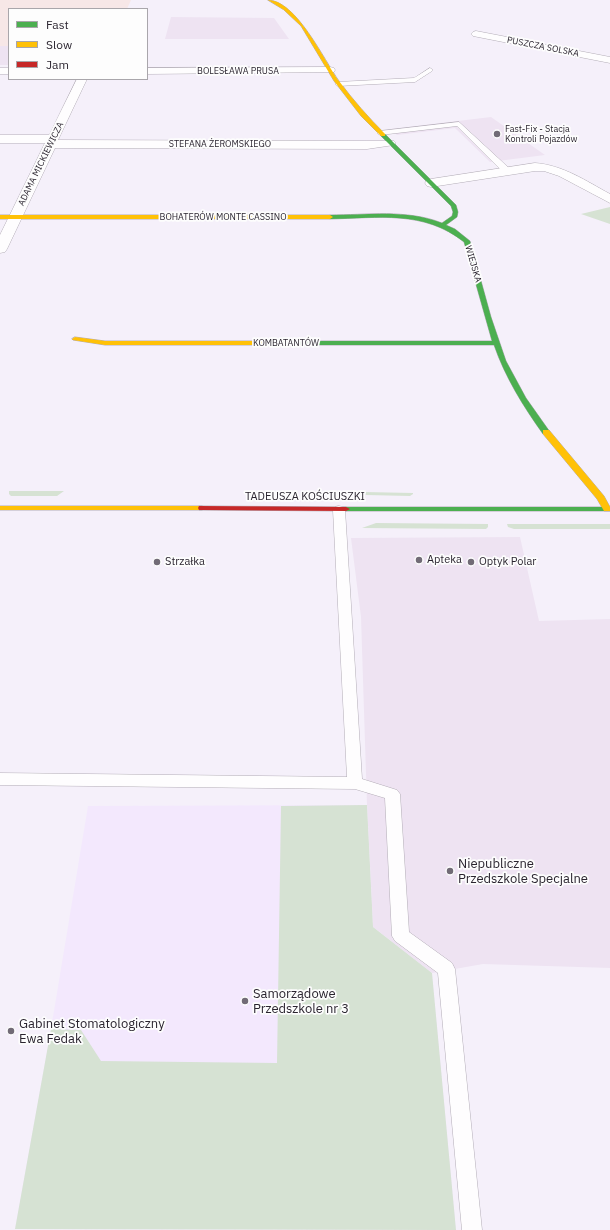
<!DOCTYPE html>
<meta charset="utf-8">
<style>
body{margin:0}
#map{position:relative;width:610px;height:1230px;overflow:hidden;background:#f5f0fa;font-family:"IBM Plex Sans",sans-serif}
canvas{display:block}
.legend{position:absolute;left:8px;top:8px;width:140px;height:72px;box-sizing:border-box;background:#fdfdfd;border:1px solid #a9a6ab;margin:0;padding:5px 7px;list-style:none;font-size:12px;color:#2a242f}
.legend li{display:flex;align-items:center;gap:8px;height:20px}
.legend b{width:20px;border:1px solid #a9a6ab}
</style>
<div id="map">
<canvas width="610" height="1230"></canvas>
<ul class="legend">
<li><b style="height:5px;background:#4caf50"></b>Fast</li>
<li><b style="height:5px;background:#ffc107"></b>Slow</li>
<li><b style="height:5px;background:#c62828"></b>Jam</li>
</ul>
</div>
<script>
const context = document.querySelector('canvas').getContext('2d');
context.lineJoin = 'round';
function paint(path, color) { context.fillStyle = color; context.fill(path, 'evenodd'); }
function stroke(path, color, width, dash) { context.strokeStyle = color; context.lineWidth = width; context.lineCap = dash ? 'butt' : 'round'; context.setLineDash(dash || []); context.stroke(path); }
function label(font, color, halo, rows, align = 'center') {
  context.font = font + ' "IBM Plex Sans",sans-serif'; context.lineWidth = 3.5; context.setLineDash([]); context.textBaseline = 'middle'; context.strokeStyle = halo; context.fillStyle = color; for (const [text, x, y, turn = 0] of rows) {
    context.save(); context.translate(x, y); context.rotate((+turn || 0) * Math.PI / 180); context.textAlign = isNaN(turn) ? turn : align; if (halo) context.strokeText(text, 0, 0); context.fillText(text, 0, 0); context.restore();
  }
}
const commercial = new Path2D(`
 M171 17 274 18 289 39H165Z
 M0 46H9V65H0Z
 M491 117 545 155 490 162 455 128 397 135 391 129Z
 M520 537 539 621 610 619V968L483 964 432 973 373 927 367 805 361 617 351 538Z`);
const industrial = new Path2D(`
 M0 0H131L127 9H9V46H0Z`);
const built = new Path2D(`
 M367 805 373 927 432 973 456 1230 15 1229 51 1029 88 806Z`);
const green = new Path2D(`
 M610 207V224L581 214Z
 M9 491H64L57 496H11L9 494Z
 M364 492 413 493V494L410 496 366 495Z
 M376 523 488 524V527L486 529 362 528Z
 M507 524H610V529H514L508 527Z
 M367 805 373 927 432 973 456 1230 15 1229 51 1029 81 1030 101 1061 277 1063 281 806Z`);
const lane = new Path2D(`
 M430 68 433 70 432 71 415 82 338 86 335 84 338 82 414 78Z
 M459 122 510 169V173H504L457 126 380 135 377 133 380 131Z
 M339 506 343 507 345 510 362 779 397 790 400 794 409 932 452 963 455 969 482 1230H462L438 973 395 941 392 936 385 798 355 789 0 785V773L347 777 333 510 335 507Z`);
const street = new Path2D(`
 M476 31 610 57V63L473 36 471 34 473 32Z
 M330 67 334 68 335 70 334 72 147 74V68Z
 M0 68H9V74H0Z
 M77 79H87L58 140 367 141H394L396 143 394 145 367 149 55 148 7 249 5 252 0 253V235L45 143H0V135H49Z
 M535 163C563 165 586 181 610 194V203L559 176 544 171H535L431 187 427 186 425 183 427 180 431 179Z`);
const fast = new Path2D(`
 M381 134H385L456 205 458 212 457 217 446 225 455 229 470 241 491 317 506 361 526 398 550 432 549 434H543C523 406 505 377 494 345H270L267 343 270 341H492L464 242C424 210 378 218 330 219L327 217 330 215C366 215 407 209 442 223L452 216 453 212 451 206 381 136Z
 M343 507H610V511H343L342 509Z`);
const slow = new Path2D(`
 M268 0C296 0 324 60 339 81 353 100 368 117 385 134V136H381L361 116 334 81 301 26 284 10Z
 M0 215H330L333 217 330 219H0Z
 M75 337 105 341H270L273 343 270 345H105L73 340 72 339Z
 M543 430H549L604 496 610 507V511H604L597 499 543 434Z
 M0 506H202L206 508 202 510H0Z`);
const jam = new Path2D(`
 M199 506 346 507 350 509 346 511 202 510H199L198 508Z`);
const markers = [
 [497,134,4,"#716b76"],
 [419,560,4,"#716b76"],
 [157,562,4,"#716b76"],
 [471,562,4,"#716b76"],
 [450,871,4,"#716b76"],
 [245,1001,4,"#716b76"],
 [11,1031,4,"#716b76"]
];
const farStreetnames = [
 ["PUSZCZA SOLSKA",543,47,11],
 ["BOLESŁAWA PRUSA",238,71],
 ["STEFANA ŻEROMSKIEGO",220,144],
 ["ADAMA MICKIEWICZA",41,164,-64],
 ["BOHATERÓW MONTE CASSINO",223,217],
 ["WIEJSKA",473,264,74],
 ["KOMBATANTÓW",286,343]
];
const farPoinames = [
 ["Fast-Fix - Stacja",505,129],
 ["Kontroli Pojazdów",505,139]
];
const streetNames = [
 ["TADEUSZA KOŚCIUSZKI",305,497]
];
const poiNames = [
 ["Apteka",427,560],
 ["Strzałka",165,562],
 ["Optyk Polar",479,562]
];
const nearPoinames = [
 ["Niepubliczne",458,864],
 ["Przedszkole Specjalne",458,879],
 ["Samorządowe",253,994],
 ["Przedszkole nr 3",253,1009],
 ["Gabinet Stomatologiczny",19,1024],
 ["Ewa Fedak",19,1039]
];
paint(commercial, '#eee3f2');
paint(industrial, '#f7e7e7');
paint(built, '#f3e8fd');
paint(green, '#d6e2d3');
stroke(lane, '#b3adb7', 1);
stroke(street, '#b3adb7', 1);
stroke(fast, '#b3adb7', 1);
stroke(slow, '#b3adb7', 1);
stroke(jam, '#b3adb7', 1);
paint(lane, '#fefdfe');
paint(street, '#fefdfe');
paint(fast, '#4caf50');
paint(slow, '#ffc107');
paint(jam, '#c62828');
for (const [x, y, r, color] of markers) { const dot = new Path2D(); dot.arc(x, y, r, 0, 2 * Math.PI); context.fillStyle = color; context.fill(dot); stroke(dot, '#fdfdfd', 1.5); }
label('9px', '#2a242f', '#fdfdfd', farStreetnames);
label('9px', '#2a242f', '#fdfdfd', farPoinames, 'left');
label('11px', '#2a242f', '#fdfdfd', streetNames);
label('11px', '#2a242f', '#fdfdfd', poiNames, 'left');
label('13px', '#2a242f', '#fdfdfd', nearPoinames, 'left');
</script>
